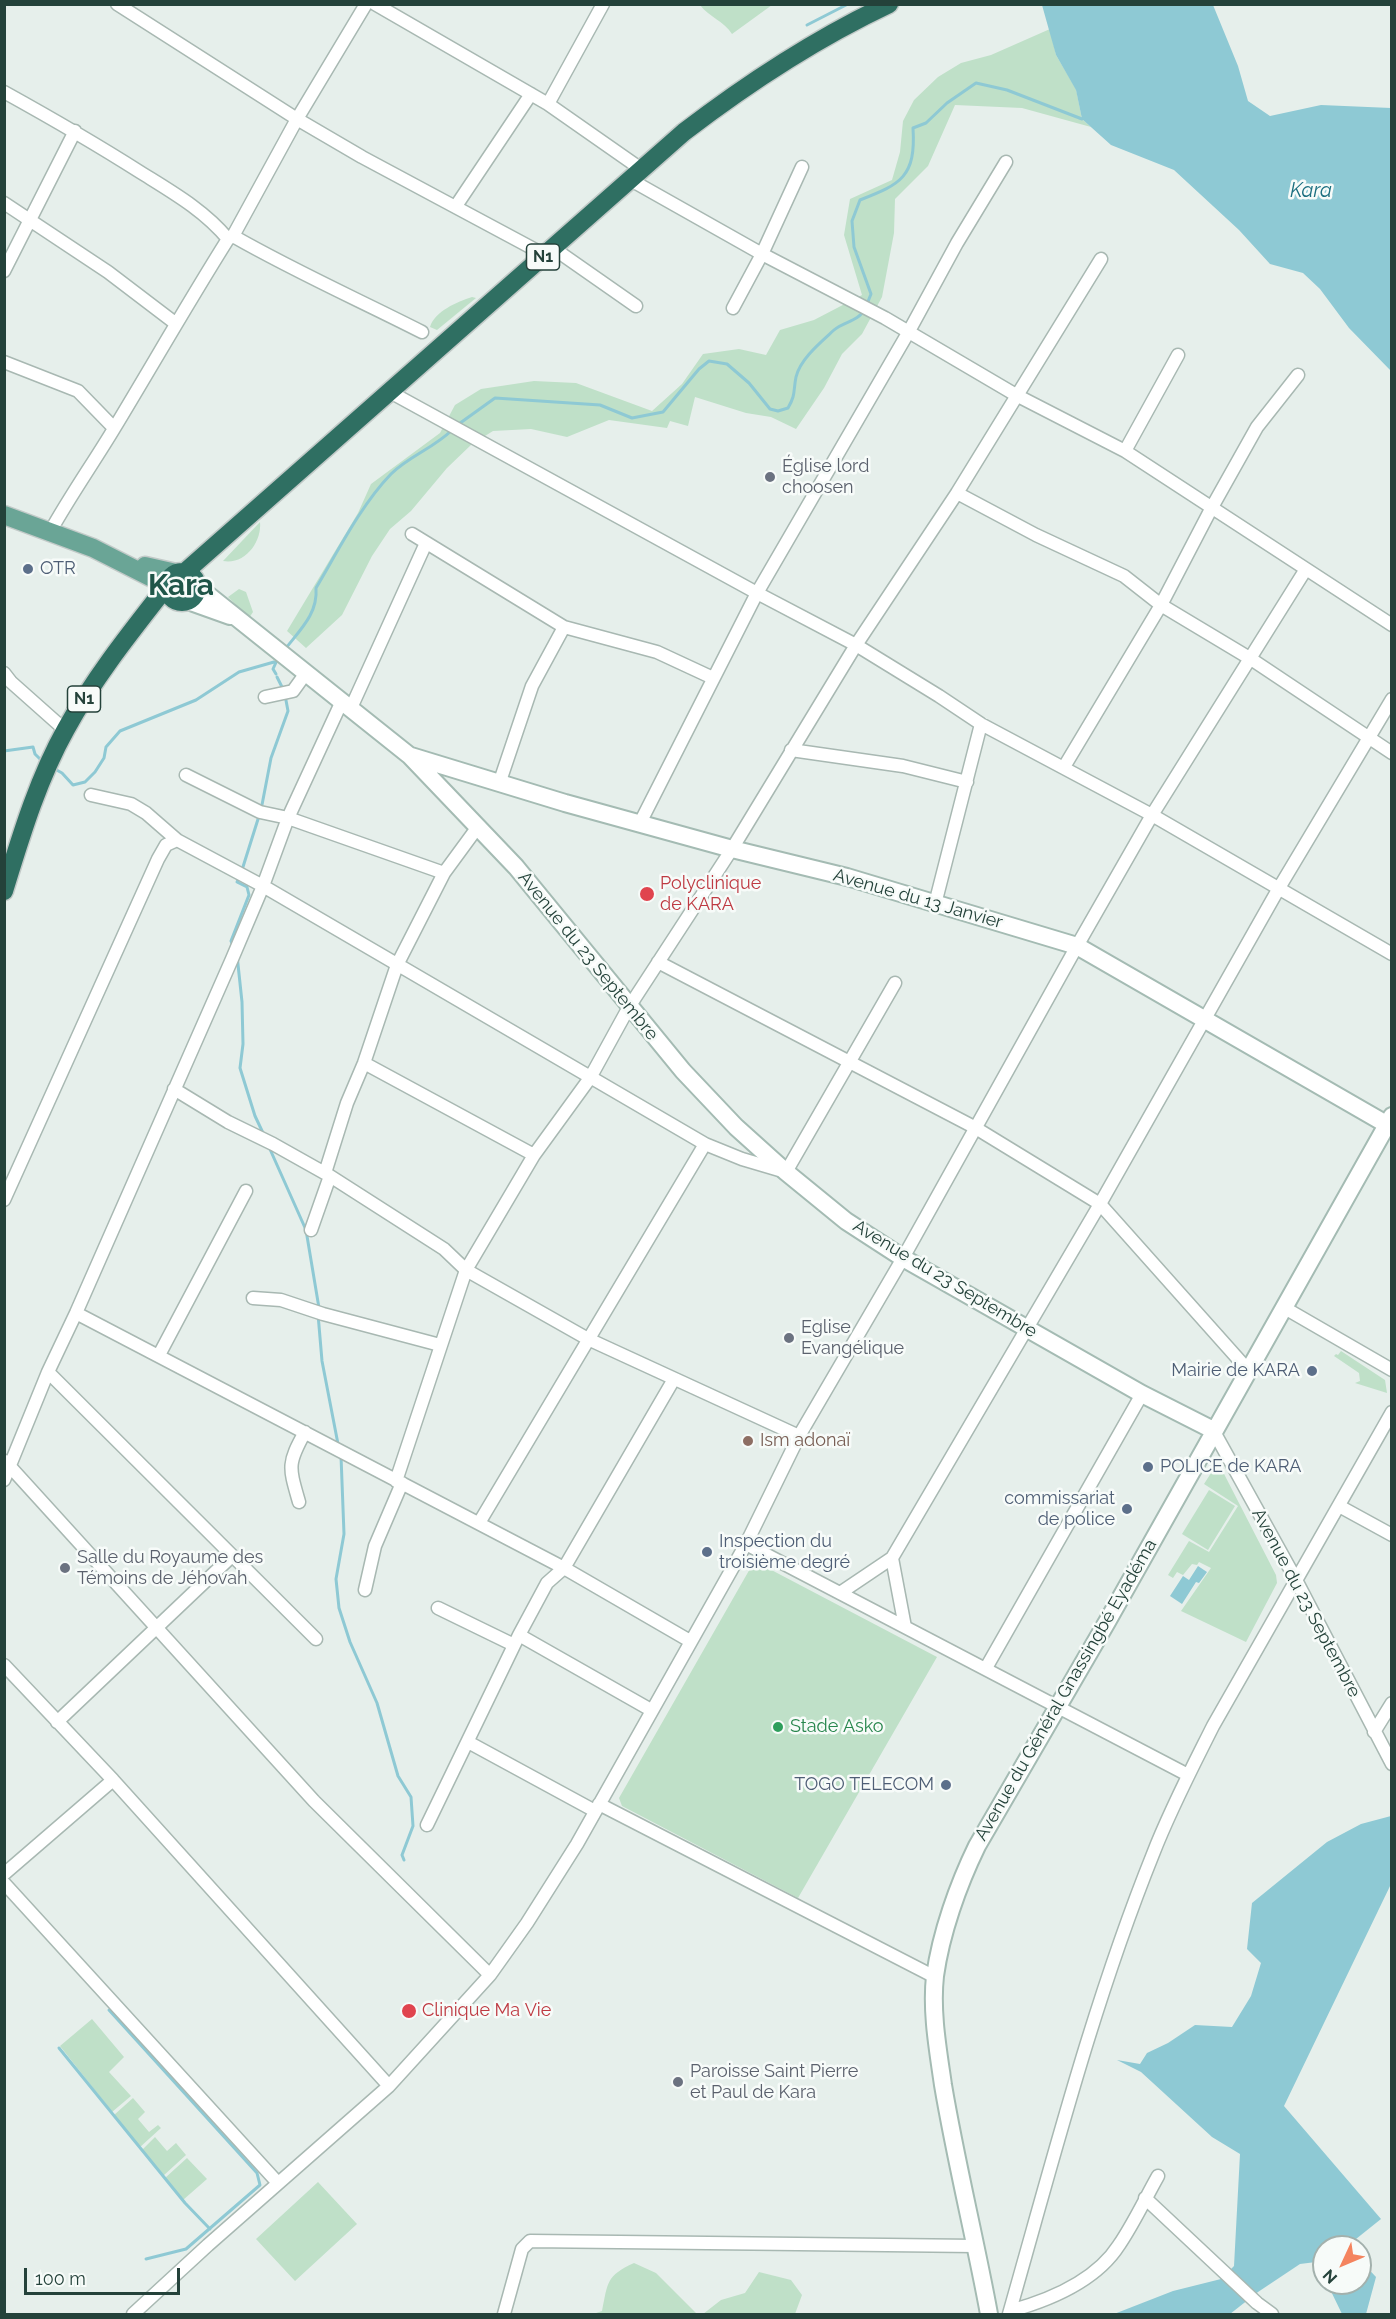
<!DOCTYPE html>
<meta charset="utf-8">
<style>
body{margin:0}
#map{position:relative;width:1396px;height:2319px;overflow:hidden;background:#e6efeb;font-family:Raleway,sans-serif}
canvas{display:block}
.frame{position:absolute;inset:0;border:6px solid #24423a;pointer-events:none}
.north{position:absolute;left:1312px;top:2235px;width:60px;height:60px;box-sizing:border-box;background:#f7fbf9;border:2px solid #a3b1ad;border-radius:50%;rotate:226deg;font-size:16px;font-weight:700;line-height:24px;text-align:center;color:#24423a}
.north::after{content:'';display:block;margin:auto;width:21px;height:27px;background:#f4845f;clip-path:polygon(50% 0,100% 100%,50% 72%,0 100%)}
.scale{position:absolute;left:24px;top:2268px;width:156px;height:27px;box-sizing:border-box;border:3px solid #24423a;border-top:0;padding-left:8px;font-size:18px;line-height:21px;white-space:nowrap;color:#24423a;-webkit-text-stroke:4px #f7fbf9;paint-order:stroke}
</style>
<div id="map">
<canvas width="1396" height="2319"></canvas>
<div class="frame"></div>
<div class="north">N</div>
<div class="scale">100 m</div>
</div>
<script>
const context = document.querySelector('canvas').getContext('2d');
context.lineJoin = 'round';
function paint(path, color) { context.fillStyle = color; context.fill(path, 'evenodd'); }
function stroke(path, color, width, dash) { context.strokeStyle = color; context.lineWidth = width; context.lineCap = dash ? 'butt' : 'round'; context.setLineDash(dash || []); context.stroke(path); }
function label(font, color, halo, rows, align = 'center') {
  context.font = font + ' Raleway,sans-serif'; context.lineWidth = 5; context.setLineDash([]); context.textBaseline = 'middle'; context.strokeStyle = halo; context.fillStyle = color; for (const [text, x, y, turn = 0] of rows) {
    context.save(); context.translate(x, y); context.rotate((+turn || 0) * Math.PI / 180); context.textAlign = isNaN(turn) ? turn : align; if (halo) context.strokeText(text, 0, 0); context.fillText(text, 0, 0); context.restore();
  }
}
const green = new Path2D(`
 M700 5H772L732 34C724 21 709 17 700 5Z
 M1050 29 1056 55 1076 89 1082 119 1091 127 1022 108 955 105 928 166 895 199 894 233 882 297 862 334 842 354 824 388 796 429 771 417 746 413 695 397 688 426 670 421 667 428 609 420 567 437 531 429 493 431 472 444 447 468 411 511 390 529 372 556 342 615 306 648 287 631 358 513 371 484 440 433 455 405 481 389 534 381 576 383 652 411 682 384 703 354 739 349 766 355 780 330 814 320 862 295 844 235 850 199 892 180 900 152 903 121 914 100 938 77 961 63 991 55Z
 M472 297 476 298 437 330 430 327C435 311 457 302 472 297Z
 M260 522C262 542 245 565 223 561Z
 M239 589 246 592 253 612 249 618 228 597Z
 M1341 1351 1385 1380 1387 1393 1355 1383 1360 1381 1359 1373 1334 1356 1336 1354 1338 1355Z
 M1213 1470H1222L1276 1575 1277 1583 1246 1642 1181 1611 1211 1568 1199 1562 1197 1565 1192 1564 1183 1575 1177 1572 1173 1578 1168 1575 1189 1541 1209 1552 1238 1506 1204 1484Z
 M1209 1490 1235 1506 1208 1550 1182 1534Z
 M760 1564 937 1657 798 1898 622 1806 619 1798 751 1567Z
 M92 2019 124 2057 109 2072 131 2096 112 2112 60 2046Z
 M133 2098 145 2112 138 2119 149 2132 158 2125 161 2128 139 2148 114 2115Z
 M155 2137 167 2151 176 2143 186 2155 163 2176 142 2150Z
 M187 2158 207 2179 183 2200 165 2178Z
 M318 2182 357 2224 295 2281 256 2239Z
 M634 2263 656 2273 696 2313 703 2314 721 2300 745 2293 759 2272 791 2280 802 2295 795 2314H593L602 2311C608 2282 606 2276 634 2263Z`);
const water = new Path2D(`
 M1042 5H1213L1238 66 1248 101 1270 116 1321 105 1391 108V371L1349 328 1320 289 1303 273 1270 264 1239 230 1174 170 1111 145 1082 119 1076 90 1056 55Z
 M1198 1566 1207 1572 1199 1583 1196 1582 1182 1604 1170 1596 1183 1576 1189 1580Z
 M1391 1816V1884L1284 2106 1381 2219 1346 2247H1324V2277L1316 2262 1300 2264 1258 2292 1230 2314H1114L1173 2291 1221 2279 1234 2266 1240 2154 1212 2137 1141 2072 1117 2060 1140 2064 1147 2053 1168 2043 1195 2025 1232 2027 1251 1996 1261 1963 1247 1949 1252 1903 1327 1842 1361 1824Z
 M1360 2260 1376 2277 1366 2314H1342L1327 2283H1360Z`);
const stream = new Path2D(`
 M807 25 848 4
 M867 304 871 294 854 247 852 221 860 200C901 184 916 177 913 128L926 123 947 103 976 83 1007 90 1082 119
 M456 426 495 398 600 405 632 418 663 412 699 369 709 361 727 364 749 383 770 409 778 411 788 408C796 394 793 392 796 377 800 359 821 342 834 330 843 322 859 321 864 310
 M286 648C301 629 318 613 316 588 338 551 361 505 391 474 409 456 434 448 452 430
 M276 674 273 669 278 658
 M277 677 283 689
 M4 751 33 747 35 754 42 761
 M53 768 62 773 73 785 85 782 95 772 104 758 106 747 120 731 196 700 239 672 274 662
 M261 810 271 758 288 711 285 695
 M242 870 259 816
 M233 946 231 941 249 895 247 887 237 882 240 876
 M237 955 242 1002 243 1044 240 1068 255 1116 264 1135
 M269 1147 306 1230 319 1308
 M318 1314 322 1361 338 1444
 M341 1456 344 1534 336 1579 339 1608 350 1642 377 1703 398 1776 411 1797 413 1826 402 1855 404 1860
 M109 2010 257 2173 260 2185 186 2249 146 2259
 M59 2048 185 2203 210 2229`);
const street = new Path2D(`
 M117 4 297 119 362 157 545 255
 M375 4 548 104 641 169
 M4 92C51 118 96 144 140 172 172 192 204 210 228 239
 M548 104 603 4
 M629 179 762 254 885 318 1016 395 1125 451 1392 625
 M4 203 108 272 175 323
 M456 206 531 94
 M233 236C294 271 359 300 422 332
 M553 248 636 306
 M4 271 75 131
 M733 308 762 254 802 167
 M4 362 78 391 114 428
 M390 392 757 593 856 645 939 696 981 724 1152 815 1392 954
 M1125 451 1178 355
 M957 493 1036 535 1124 576 1161 605 1251 659 1392 753
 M50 532C70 496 94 462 115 427 153 364 189 301 228 239L233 236 297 119 366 4
 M412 534 564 627 657 652 713 678
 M4 673 11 682 65 730
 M265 697 293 691 306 673
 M351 708 426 543
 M791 750 903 766 967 782
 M1064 767 1161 605 1211 509 1257 427 1298 375
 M186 775 260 812 288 818 444 873
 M499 784 532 686 564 627
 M91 795 131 804 146 813 177 840 263 886 705 1144 742 1159 786 1172 895 983
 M640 823 757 593 908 333 957 243 1006 162
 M935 904 981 724
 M658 962 974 1127 1100 1204 1248 1370
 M364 1063 534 1155
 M174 1089 228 1122 273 1144 330 1176 444 1249 466 1270 588 1339 799 1436
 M325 1173 347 1103 364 1063 397 965 444 873 477 828
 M4 1200 158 859 166 845 177 840
 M311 1230 330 1176
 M253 1298 281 1300 323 1314 440 1345
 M1283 1307 1392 1370
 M76 1313 564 1568 690 1641
 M159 1355 246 1191
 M48 1372 316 1639
 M1213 1430 1295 1578 1392 1764
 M5 1461 314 1801 490 1975
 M4 1480 48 1372 76 1313 232 959 263 886 288 818 342 701
 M396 1481 466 1270 534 1155 590 1078 629 1007 732 849 856 645 957 493 1101 259
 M299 1502C289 1467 287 1464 305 1432
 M1339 1506 1392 1535
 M479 1523 705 1144
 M746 1544 1188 1775
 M892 1558 905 1627
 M365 1590 375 1546 402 1483
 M840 1593 892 1558 1100 1204 1279 888 1392 699
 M438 1608 514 1645
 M519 1635 651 1710
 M4 1665 113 1780 389 2086
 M986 1668 1142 1394
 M57 1722 232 1556
 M1374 1732 1392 1703
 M468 1742 595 1811
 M599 1804 935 1977
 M427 1825 519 1635 547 1583 564 1568 674 1379
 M4 1874 113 1780
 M4 1883 278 2183
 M1145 2198 1257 2303 1272 2314
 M1010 2311C1050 2300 1096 2281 1119 2245 1134 2223 1145 2199 1158 2176
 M133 2314 208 2245 389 2086 490 1975 527 1923 577 1844 746 1544 799 1436 903 1258 1077 946 1152 815 1306 569
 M504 2314 522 2249 530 2241 976 2246
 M1009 2314C1053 2160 1093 2003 1153 1854 1170 1810 1192 1768 1213 1726L1392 1412`);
const secondary = new Path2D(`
 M197 586 410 756 516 867 683 1071 736 1127 786 1172 846 1221 903 1258 1142 1394 1213 1430
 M188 601 230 616
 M411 756 565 803 732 849 847 877 1077 946 1386 1124
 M989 2314C975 2238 956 2162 943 2085 938 2050 931 2012 935 1976 941 1933 958 1885 977 1846L1107 1622 1392 1116`);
const primary = new Path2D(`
 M4 515 93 548 166 585
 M145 566 176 573`);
const highway = new Path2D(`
 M167 587a15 15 0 1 1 30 0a15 15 0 1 1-30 0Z
 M185 572 684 132C748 83 817 38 889 4
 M4 891C21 836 38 779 66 729 94 678 130 633 166 587`);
const markers = [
 [770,477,6,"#6b7280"],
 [28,569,6,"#5c6f8a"],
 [647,894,8,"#e0444e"],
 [789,1338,6,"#6b7280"],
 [1312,1371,6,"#5c6f8a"],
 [748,1441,6,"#8d6e63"],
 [1148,1467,6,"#5c6f8a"],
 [1127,1509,6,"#5c6f8a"],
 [707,1552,6,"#5c6f8a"],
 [65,1568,6,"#6b7280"],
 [778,1727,6,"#2e9e5b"],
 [946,1785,6,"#5c6f8a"],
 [409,2011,8,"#e0444e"],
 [678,2082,6,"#6b7280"]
];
const shields = [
 [543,257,33],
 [84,699,33]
];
const shieldNames = [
 ["N1",543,257],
 ["N1",84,699]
];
const worshipNames = [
 ["Église lord",782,467],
 ["choosen",782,488],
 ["Eglise",801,1328],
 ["Evangélique",801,1349],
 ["Salle du Royaume des",77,1558],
 ["Témoins de Jéhovah",77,1579],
 ["Paroisse Saint Pierre",690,2072],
 ["et Paul de Kara",690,2093]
];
const serviceNames = [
 ["OTR",40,569],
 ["Mairie de KARA",1300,1371,"right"],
 ["POLICE de KARA",1160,1467],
 ["commissariat",1115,1499,"right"],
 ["de police",1115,1520,"right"],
 ["Inspection du",719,1542],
 ["troisième degré",719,1563],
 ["TOGO TELECOM",934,1785,"right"]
];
const healthNames = [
 ["Polyclinique",660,884],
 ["de KARA",660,905],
 ["Clinique Ma Vie",422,2011]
];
const streetNames = [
 ["Avenue du 13 Janvier",918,899,16],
 ["Avenue du 23 Septembre",588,956,51],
 ["Avenue du 23 Septembre",945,1279,31],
 ["Avenue du 23 Septembre",1306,1603,62],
 ["Avenue du Général Gnassingbé Eyadéma",1066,1690,-60]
];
const educationNames = [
 ["Ism adonaï",760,1441]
];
const leisureNames = [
 ["Stade Asko",790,1727]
];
const waterNames = [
 ["Kara",1311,191]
];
const townNames = [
 ["Kara",181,586]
];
paint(green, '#bfe0c8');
paint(water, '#8ec9d4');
stroke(stream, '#8ec9d4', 3);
stroke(street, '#a8b8b2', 15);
stroke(secondary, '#a4bbb3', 20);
stroke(primary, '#c2cac8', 21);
stroke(highway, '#c2cac8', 21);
stroke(street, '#fff', 12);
stroke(secondary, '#fff', 16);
stroke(primary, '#6aa596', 18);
stroke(highway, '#2f6f62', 18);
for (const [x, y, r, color] of markers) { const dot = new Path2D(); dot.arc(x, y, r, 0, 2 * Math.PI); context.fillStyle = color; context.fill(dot); stroke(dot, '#f7fbf9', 2); }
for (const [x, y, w] of shields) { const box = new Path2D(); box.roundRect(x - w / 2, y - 13, w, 26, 4.5); context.fillStyle = '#f7fbf9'; context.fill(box); stroke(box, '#24423a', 1.5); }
label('bold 16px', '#24423a', null, shieldNames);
label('18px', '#5b616d', '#f7fbf9', worshipNames, 'left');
label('18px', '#4e5e75', '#f7fbf9', serviceNames, 'left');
label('18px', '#be3a42', '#f7fbf9', healthNames, 'left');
label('18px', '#24423a', '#f7fbf9', streetNames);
label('18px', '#785e54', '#f7fbf9', educationNames, 'left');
label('18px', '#27864d', '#f7fbf9', leisureNames, 'left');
label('italic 20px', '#1c6f80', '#f7fbf9', waterNames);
label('bold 30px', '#1f5548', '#f7fbf9', townNames);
</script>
